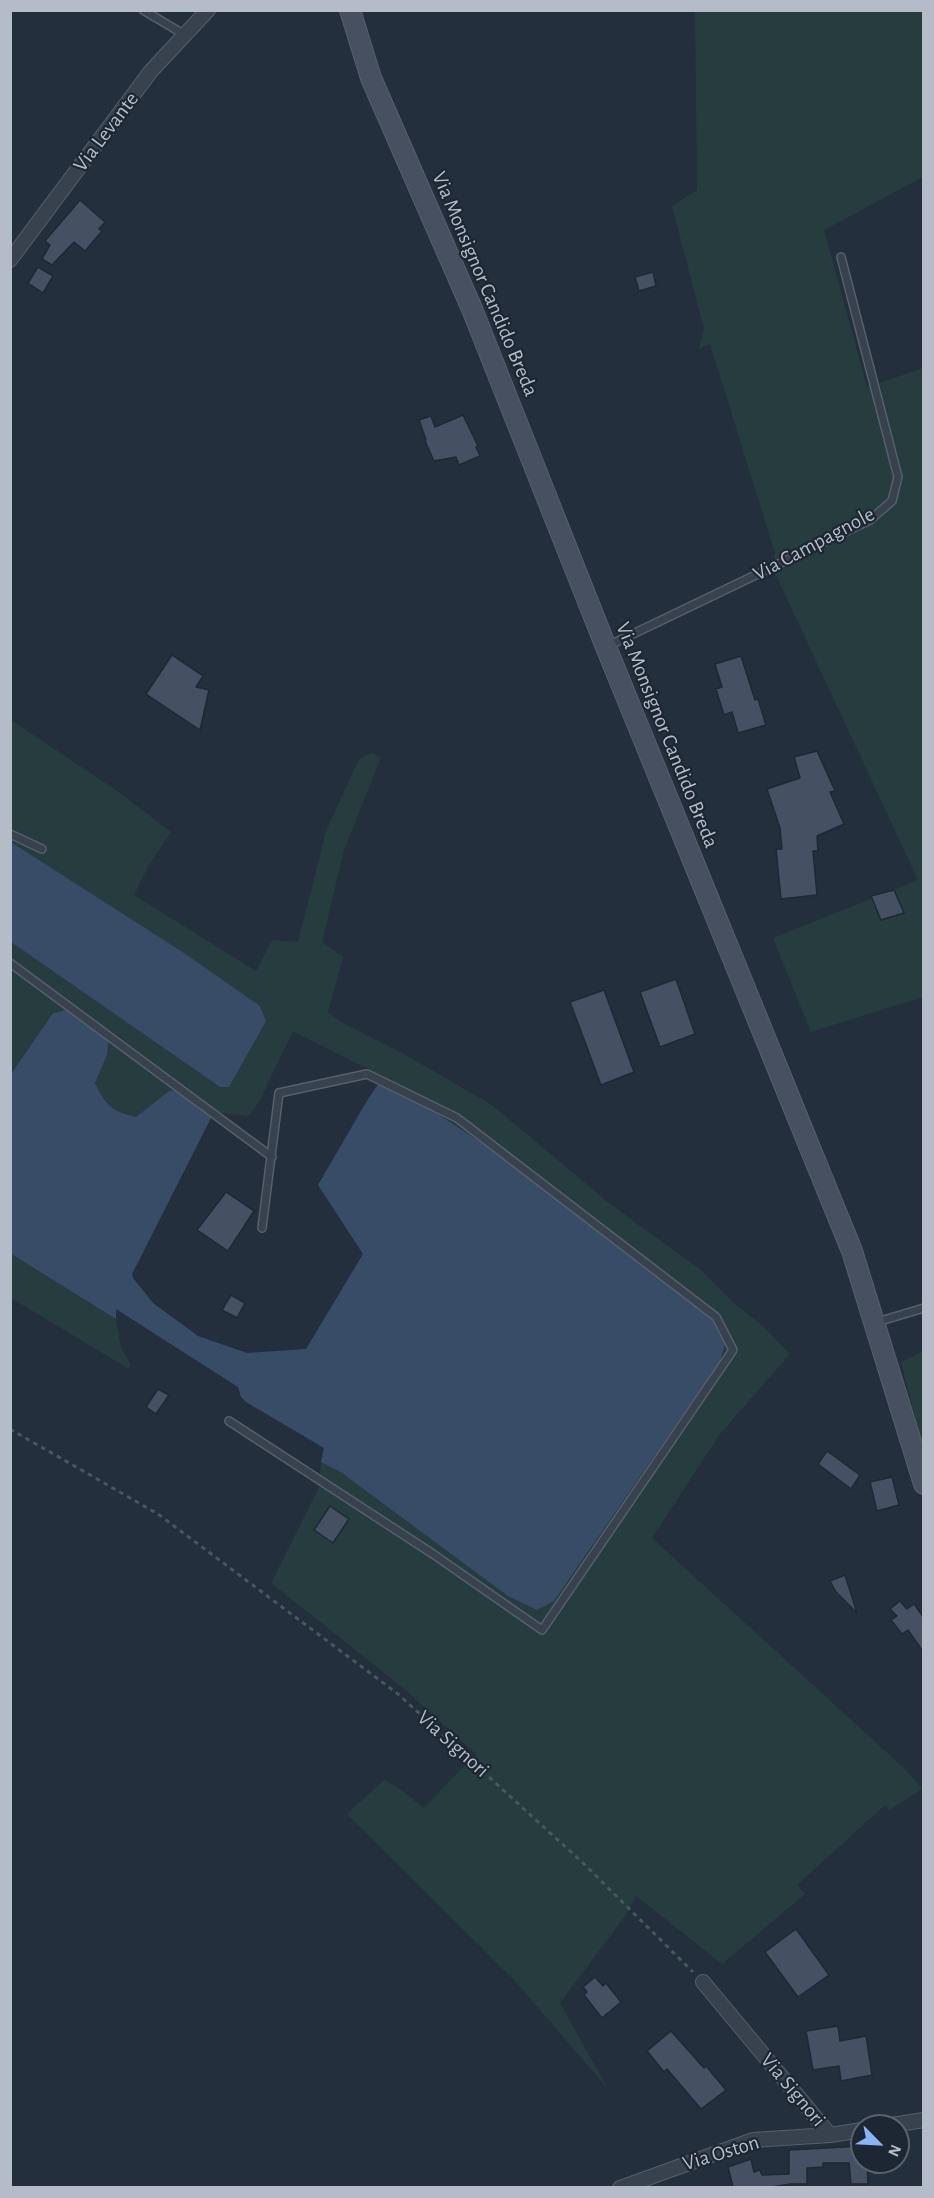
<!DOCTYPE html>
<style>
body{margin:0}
#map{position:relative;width:934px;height:2198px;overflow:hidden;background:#242f3e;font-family:"Alegreya Sans",sans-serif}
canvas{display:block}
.frame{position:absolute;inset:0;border:12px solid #b4bcc9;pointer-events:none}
.north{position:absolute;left:850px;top:2114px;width:60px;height:60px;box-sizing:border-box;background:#1d2633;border:2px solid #59626f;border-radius:50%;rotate:114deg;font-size:16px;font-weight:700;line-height:24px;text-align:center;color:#b4bcc9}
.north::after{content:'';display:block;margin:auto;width:21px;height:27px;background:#8ab4f8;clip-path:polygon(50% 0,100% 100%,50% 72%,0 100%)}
</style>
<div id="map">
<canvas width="934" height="2198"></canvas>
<div class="frame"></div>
<div class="north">N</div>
</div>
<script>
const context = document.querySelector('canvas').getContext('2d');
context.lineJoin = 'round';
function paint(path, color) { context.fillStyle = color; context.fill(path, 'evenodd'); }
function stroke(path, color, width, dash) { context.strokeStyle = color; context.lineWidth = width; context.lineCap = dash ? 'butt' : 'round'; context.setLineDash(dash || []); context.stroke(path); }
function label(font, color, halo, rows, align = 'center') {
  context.font = font + ' "Alegreya Sans",sans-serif'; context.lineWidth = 4.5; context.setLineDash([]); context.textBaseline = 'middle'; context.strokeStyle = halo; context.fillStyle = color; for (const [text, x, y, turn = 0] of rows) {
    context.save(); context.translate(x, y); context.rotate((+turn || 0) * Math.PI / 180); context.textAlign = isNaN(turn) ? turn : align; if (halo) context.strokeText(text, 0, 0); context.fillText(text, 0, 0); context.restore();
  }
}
const green = new Path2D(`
 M695 11H923V177L824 230 867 387 923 368V997L811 1032 773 938 918 880 773 569 775 553 710 344 699 349 704 329 672 206 697 190Z
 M11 720 120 793 171 832 149 865 134 895 256 971 272 940 298 942 326 831 359 759 371 753 381 757 344 850 322 942 343 957 328 1012 341 1022 408 1056 492 1105 609 1203 702 1271 735 1304 764 1327 790 1354 720 1434 652 1538 905 1769 922 1789 890 1810 885 1805 797 1885 805 1894 722 1964 636 1896 623 1919 560 2003 608 2089 515 1981 347 1814 384 1780 396 1786 424 1808 476 1754 402 1687 271 1583 319 1487 321 1462 342 1473 537 1610 554 1601 720 1361 725 1345 711 1318 500 1155 421 1103 379 1083 382 1076 293 1031 259 1102 249 1116 214 1112 169 1091 136 1117C111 1111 106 1105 95 1083L107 1055 53 1013 11 1074V942L220 1087 181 951 11 842Z
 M10 1254 116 1319 121 1347 131 1365 129 1369 11 1298Z
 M923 1351V1448L901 1362Z`);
const water = new Path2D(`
 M11 842 181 951 260 1006 266 1021 229 1087H220L11 942Z
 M73 1009 109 1034 107 1055 95 1083C106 1105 111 1111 136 1117L169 1091H180L214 1112 132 1274 133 1278 153 1303 198 1336 247 1353 306 1349 363 1254 318 1185 368 1099 379 1083 421 1103 500 1155 711 1318 725 1345 720 1361 554 1601 537 1610 508 1596 342 1473 321 1462 324 1448 246 1402 241 1397 238 1387 116 1309V1319L11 1254V1074L53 1013Z`);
const building = new Path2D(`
 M80 200 105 222 99 229 102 231 85 251 74 242 52 265 42 259 50 245 45 241Z
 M38 267 53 276 43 293 28 283Z
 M653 272 656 286 639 291 635 277Z
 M463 415 478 446 476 447 480 456 459 465 456 457 434 461 425 441 426 440 419 420 431 416 435 427Z
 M172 655 203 676 196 687 209 690 200 730 146 694Z
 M741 656 755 700 758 699 766 725 738 733 732 712 724 715 716 689 722 687 715 664Z
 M817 751 835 791 830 792 844 824 817 836 818 851H813L817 895 781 899 776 849H782L780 828 767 789 800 778 794 757Z
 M894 890 904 913 881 920 871 896Z
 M676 979 695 1034 660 1047 640 992Z
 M604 990 634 1072 601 1085 570 1002Z
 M226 1192 254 1211 228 1251 197 1230Z
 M231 1295 245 1303 237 1318 222 1310Z
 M158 1389 169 1395 156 1414 146 1407Z
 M827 1451 860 1475 851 1489 818 1464Z
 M892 1477 899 1505 877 1511 870 1482Z
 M330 1506 349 1519 333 1543 314 1530Z
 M845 1575 857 1613 836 1592 830 1581Z
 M900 1601 907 1609 914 1604 924 1618V1653L908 1630 902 1634 891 1620 897 1616 890 1609Z
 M796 1929 829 1975 798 1997 765 1952Z
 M595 1977 603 1986 606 1983 621 2002 602 2018 584 1995 587 1992 583 1987Z
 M838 2026 840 2041 866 2036 872 2075 841 2081 839 2066 813 2070 806 2031Z
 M671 2031 704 2068 706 2066 726 2090 701 2109 667 2069 664 2072 647 2051Z
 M862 2146V2162H867L868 2184H851L849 2163H823V2167L807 2168V2184H790L772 2187H733L728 2167 751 2159 754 2172 760 2170 762 2175 789 2174V2150Z`);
const path = new Path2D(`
 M10 1429 158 1514 398 1694 582 1862 693 1972`);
const service = new Path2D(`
 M143 10 185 35
 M608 646 870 520 892 501 898 477 841 257
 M10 834 42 849
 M10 963 272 1157
 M877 1322 924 1308
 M229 1421 433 1554 542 1630 733 1350 716 1317 457 1118 367 1074 279 1093 262 1228`);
const minor = new Path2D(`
 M10 260 151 71 208 10
 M703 1982 830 2135
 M885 2126 924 2120
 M620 2188 753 2140 830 2135 862 2130`);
const secondary = new Path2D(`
 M350 10 371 78 472 309 606 647 852 1251 924 1484`);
const streetNames = [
 ["Via Levante",106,132,-53],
 ["Via Monsignor Candido Breda",485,284,67],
 ["Via Campagnole",814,544,-28],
 ["Via Monsignor Candido Breda",667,735,68],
 ["Via Signori",453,1744,42],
 ["Via Signori",793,2090,50],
 ["Via Oston",721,2153,-17]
];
paint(green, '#263c3f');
paint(water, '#394c67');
paint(building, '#455162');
stroke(building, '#1f2835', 1.5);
stroke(service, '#565f6c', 10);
stroke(minor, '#565f6c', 16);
stroke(secondary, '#565f6c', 22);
stroke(path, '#44595c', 3, [4.5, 4.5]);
stroke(service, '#38414e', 7);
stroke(minor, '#38414e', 14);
stroke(secondary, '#465061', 20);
label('21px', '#b4bcc9', '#1d2633', streetNames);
</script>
